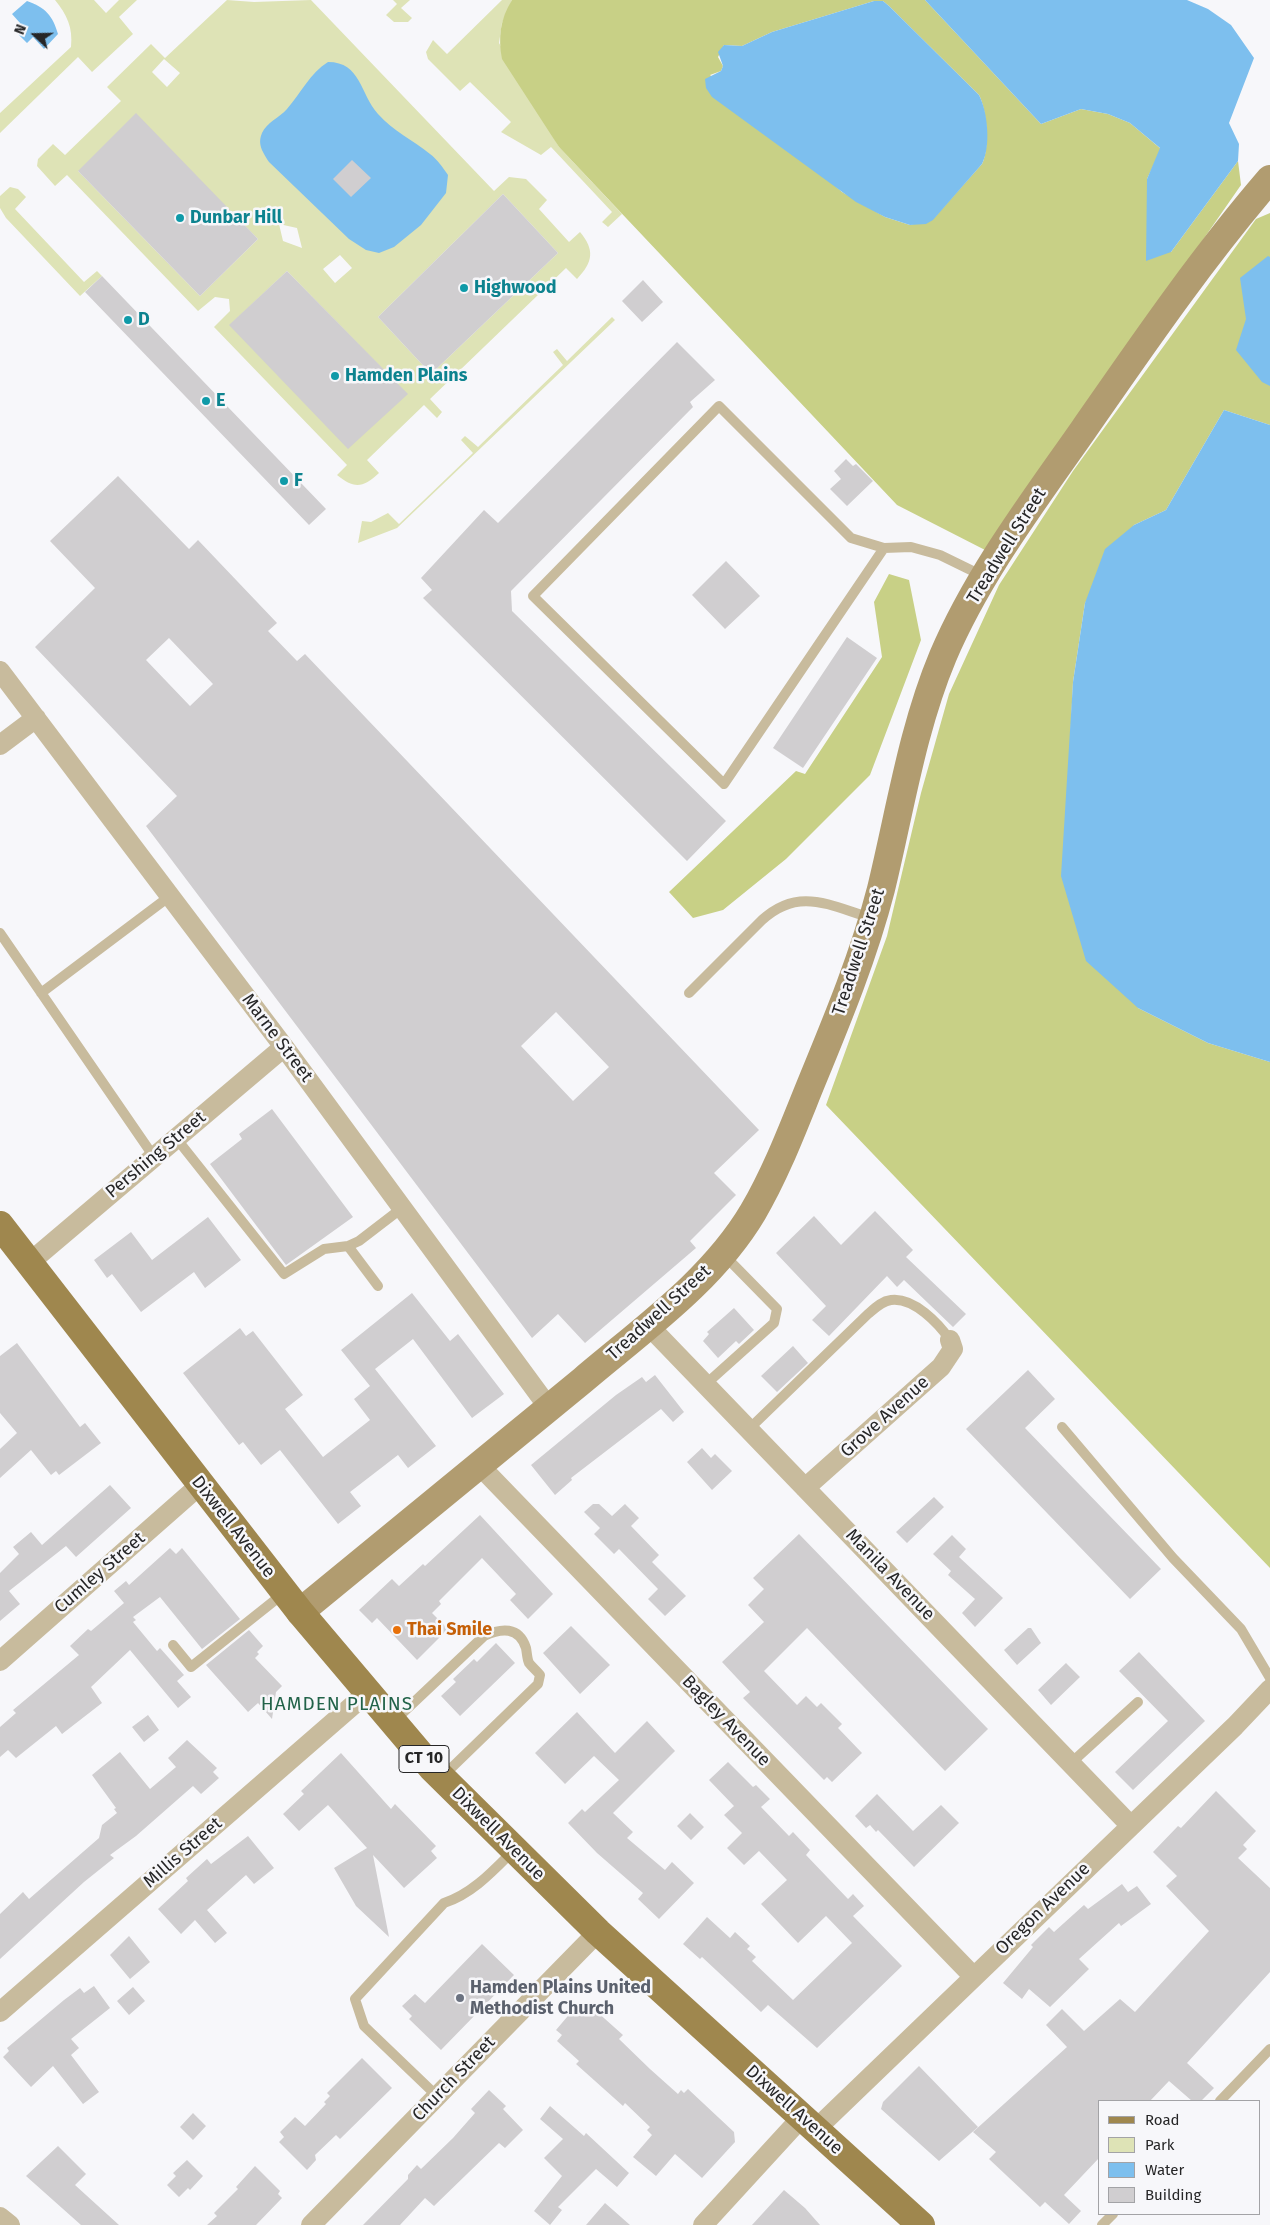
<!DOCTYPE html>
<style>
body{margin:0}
#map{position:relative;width:1270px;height:2225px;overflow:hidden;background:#f7f7fa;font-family:"Fira Sans",sans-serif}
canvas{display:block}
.legend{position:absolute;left:1098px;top:2100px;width:162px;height:115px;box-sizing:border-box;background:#f7f7fa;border:1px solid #a3a3a6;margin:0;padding:6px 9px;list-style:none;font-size:15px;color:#262627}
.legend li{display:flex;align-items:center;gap:10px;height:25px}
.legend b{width:25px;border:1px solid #a3a3a6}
.north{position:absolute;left:10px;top:10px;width:50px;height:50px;-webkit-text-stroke:4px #f7f7fa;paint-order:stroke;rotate:291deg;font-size:14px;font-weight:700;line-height:20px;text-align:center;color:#262627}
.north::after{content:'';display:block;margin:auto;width:18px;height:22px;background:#262627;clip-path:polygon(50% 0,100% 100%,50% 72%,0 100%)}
</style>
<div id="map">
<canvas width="1270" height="2225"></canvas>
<ul class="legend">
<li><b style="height:6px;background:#9f874e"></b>Road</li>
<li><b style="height:14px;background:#dee3b6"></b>Park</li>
<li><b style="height:14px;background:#7dbfee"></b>Water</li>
<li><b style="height:14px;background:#d0ced0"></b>Building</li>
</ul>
<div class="north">N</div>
</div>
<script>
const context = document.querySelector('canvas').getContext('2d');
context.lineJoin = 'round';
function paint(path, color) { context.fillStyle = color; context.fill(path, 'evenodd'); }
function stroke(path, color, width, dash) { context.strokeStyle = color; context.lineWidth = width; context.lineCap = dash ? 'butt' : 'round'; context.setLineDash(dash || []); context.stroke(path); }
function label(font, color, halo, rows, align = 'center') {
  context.font = font + ' "Fira Sans",sans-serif'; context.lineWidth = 5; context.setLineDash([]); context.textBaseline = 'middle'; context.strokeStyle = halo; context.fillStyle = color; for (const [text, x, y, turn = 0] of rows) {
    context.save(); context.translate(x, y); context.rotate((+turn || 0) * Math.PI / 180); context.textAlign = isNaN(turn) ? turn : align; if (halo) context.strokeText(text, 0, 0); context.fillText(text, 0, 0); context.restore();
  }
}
const green = new Path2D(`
 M55 0H94L106 13 119 0H137L119 17 133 34 92 72 78 57 0 133V113L71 47C73 27 67 15 55 0Z
 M227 0 254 2 311 0 494 191 509 177 526 179 547 200 539 209 569 242 580 232C595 250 593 262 577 279L566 268 430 399 442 412 437 418 424 405 367 460 379 473C363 488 354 489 337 475L347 465 214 327 230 311 229 299 215 297 198 311 67 175 55 186 37 166 38 159 53 144 65 155 121 101 107 87 151 44 165 58ZM164 59 180 73 167 87 152 72ZM78 171 207 188 258 239 200 296ZM503 194 558 253 431 374 378 317ZM279 224 297 228 302 248 283 241ZM340 255 352 268 335 283 323 269ZM287 271 407 394 230 325Z
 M393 0H410L401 8 412 18 408 22H394L386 15 397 4Z
 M502 0H512L502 23 499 43 559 147 622 214 608 227 602 222 612 212 551 147 541 155 501 132 511 122 470 82 460 91 428 59 426 52 433 40 447 54Z
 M10 187 18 189 26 197 15 209 84 282 97 271 102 276 80 296 6 218 0 208V196Z
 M612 317 615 320 397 528 358 543 362 521 371 522 388 513 399 524 473 453 461 440 465 436 478 447 563 365 553 352 557 349 567 361Z`);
const forest = new Path2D(`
 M512 0H925L1041 124 1081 109 1108 114 1130 123 1161 149 1147 179 1171 252 1238 161 1241 185 987 551 897 505 559 147 502 59C498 38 500 19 512 0ZM874 1H883L889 6 979 95C987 110 990 149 982 164L933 219 910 225 885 217 842 192 710 75 721 71 723 66 718 57 724 45 742 46 772 32Z
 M1270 213V425L1224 410 1166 510 1134 525 1085 603 1073 682 1069 764 1138 1008 1208 1043 1270 1062V1568L826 1105 887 936 921 793 949 694 999 585 1073 471 1256 219Z
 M889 574 909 580 921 640 870 775 786 859 723 910 693 918 669 892 796 771 805 774 882 657 874 602Z`);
const water = new Path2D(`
 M925 0H1187L1208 9 1231 25 1254 58 1229 123 1239 144 1238 161 1171 252 1146 261 1147 179 1160 148 1130 123 1108 114 1081 109 1041 124Z
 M27 1C45 7 53 16 58 34L44 49 33 37 27 43 14 30 20 23 12 14Z
 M874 1H883L889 6 979 95C988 112 991 147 982 164L933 220 926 224 910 225 885 217 856 202 712 97 706 88 705 79 721 71 723 66 718 52 724 45 742 46 772 32Z
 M328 62C361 62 360 94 378 114 393 131 413 140 430 154 437 159 443 168 448 175L446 193 421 225 394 247 379 253 366 250 349 239 269 162C263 152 257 145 262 133 267 122 279 118 287 109 301 93 310 73 328 62Z
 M1268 256 1270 257V386L1262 382 1236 350 1246 319 1240 278Z
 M1224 410 1270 425V1062L1208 1043 1138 1008 1086 961 1061 876 1073 682 1085 603 1105 549 1134 525 1166 510Z`);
const building = new Path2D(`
 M136 113 258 239 200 296 78 171Z
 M352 160 371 178 351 197 333 179Z
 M503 194 558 253 431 374 378 317Z
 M287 271 408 394 348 449 229 325Z
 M102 276 326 509 309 525 85 292Z
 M643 280 663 302 642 322 622 301Z
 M677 342 715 380 690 402 693 407 511 591 512 611 726 821 687 861 423 598 432 590 421 578 484 510 498 523Z
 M846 459 853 466 856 464 873 481 847 506 830 489 841 479 834 471Z
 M118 476 189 549 198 540 277 623 268 631 297 661 305 654 759 1130 714 1173 736 1195 690 1241 696 1248 585 1343 558 1314 532 1338 146 826 177 796 35 647 95 588 50 541ZM169 638 213 684 190 706 146 660ZM556 1012 609 1067 573 1101 521 1046Z
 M726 561 760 596 725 629 692 595Z
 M847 637 877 658 803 768 773 748Z
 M272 1109 353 1217 286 1265 210 1164 242 1139 239 1134Z
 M875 1211 913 1250 906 1257 966 1314 953 1327 904 1280 897 1287 887 1276 829 1336 812 1320 826 1306 776 1253 814 1216 841 1245Z
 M208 1217 241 1260 205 1288 194 1272 141 1312 112 1274 107 1278 94 1260 131 1232 152 1260Z
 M412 1293 450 1341 458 1334 504 1394 472 1418 413 1339 375 1369 436 1446 408 1468 398 1455 350 1492 361 1506 338 1524 280 1450 261 1465 243 1442 239 1445 183 1373 240 1328 246 1336 253 1331 303 1395 285 1409 323 1457 370 1420 354 1399 370 1386 341 1350Z
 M734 1308 754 1330 739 1344 736 1341 718 1358 703 1341 709 1334 707 1332Z
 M17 1343 80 1427 85 1423 101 1443 59 1475 56 1471 51 1475 31 1450 0 1478V1449L17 1433 0 1413V1356Z
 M793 1346 808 1363 777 1392 761 1376Z
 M1028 1370 1055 1399 1025 1428 1161 1569 1130 1599 966 1429Z
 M655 1375 684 1412 673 1422 661 1409 571 1478 572 1480 555 1495 531 1465 616 1395 642 1377 646 1382Z
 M702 1448 711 1458 715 1454 732 1471 712 1490 687 1462Z
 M110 1485 131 1508 76 1557 66 1546 9 1591 20 1604 0 1621V1573L19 1554 13 1547 31 1532 42 1545Z
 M934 1497 944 1507 907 1543 896 1532Z
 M593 1504H599L612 1516 625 1504 639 1518 631 1526 659 1555 652 1562 686 1596 665 1616 648 1599 658 1589 619 1549 614 1554 594 1534 600 1528 584 1512Z
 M480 1515 553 1594 528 1619 510 1600 516 1594 482 1558 439 1601 441 1604 432 1613 448 1629 417 1660 377 1618 372 1623 359 1610 392 1579 399 1586 423 1564 425 1566Z
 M799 1534 988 1729 945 1771 807 1628 764 1671 797 1705 806 1696 817 1707 821 1703 842 1724 838 1728 862 1753 832 1782 827 1777 824 1780 743 1698 750 1692 722 1662 764 1622 748 1605 764 1589 753 1578Z
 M952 1535 966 1549 959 1557 1003 1598 975 1627 962 1613 975 1599 948 1575 951 1571 933 1554Z
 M170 1548 176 1554 182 1548 240 1619 202 1649 160 1597 133 1617 136 1620 133 1622 157 1651 160 1648 184 1675 177 1681 191 1697 178 1708 130 1650 91 1687 102 1703 62 1734 56 1726 16 1758 8 1750 0 1757V1727L16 1713 13 1710 79 1655 70 1646 88 1629 91 1631 124 1603 114 1591 126 1581 129 1585Z
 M571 1626 610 1665 580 1694 543 1653Z
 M1028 1628H1031L1041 1643 1017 1665 1004 1650Z
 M249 1630 263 1646 257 1652 259 1654 255 1658 282 1686 276 1692 272 1719 258 1703 248 1712 206 1665Z
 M496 1643 515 1663 460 1716 441 1696 456 1682 453 1679 474 1659 477 1662Z
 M1139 1652 1205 1721 1133 1790 1115 1772 1168 1721 1119 1671Z
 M1066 1663 1080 1677 1051 1705 1038 1690Z
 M577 1712 615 1753 647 1721 675 1751 613 1813 633 1832 627 1838 665 1870 672 1862 694 1883 659 1919 638 1899 643 1893 597 1853 568 1823 582 1809 585 1812 619 1780 594 1756 565 1784 535 1753Z
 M148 1715 159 1730 144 1742 132 1727Z
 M187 1740 217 1768 213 1772 219 1778 201 1794 193 1786 136 1836 110 1855 114 1858 84 1882 0 1959V1914L23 1892 29 1899 99 1838 102 1825 117 1813 114 1809 116 1808 92 1775 120 1752 150 1789 176 1767 168 1758Z
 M341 1753 391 1809 395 1804 436 1846 431 1851 437 1858 404 1888 373 1855 389 1937 356 1906 334 1868 367 1848 328 1805 299 1831 283 1814 304 1794 301 1791Z
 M728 1762 753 1787 756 1785 770 1799 761 1807 789 1836 793 1832 810 1850 806 1855 848 1899 853 1894 864 1906 853 1916 902 1966 817 2048 768 2005 761 2012 702 1957 700 1959 683 1944 707 1917 730 1938 735 1932 750 1946 747 1949 756 1957 752 1961 793 2000 852 1943 826 1916 798 1943 761 1904 787 1880 759 1851 744 1865 727 1848 742 1833 724 1815 734 1806 709 1780Z
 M1216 1791 1256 1831 1243 1845 1247 1849 1238 1858 1270 1888V1972L1187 2063 1214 2088 1201 2101H1192L1169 2081 1150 2101H1099V2158L1064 2195 1081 2211 1069 2224 1045 2202 1040 2207 989 2159 996 2152 973 2132 1067 2047 1046 2025 1062 2009 1084 2031 1120 1999 1135 2012 1209 1931 1166 1886 1177 1876 1153 1852 1178 1826 1181 1828Z
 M877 1794 913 1831 941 1805 959 1823 914 1867 878 1830 876 1832 870 1825 866 1828 855 1816Z
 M690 1813 704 1827 691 1840 677 1826Z
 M248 1836 274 1868 254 1884 246 1875 207 1910 227 1933 215 1943 195 1920 181 1934 158 1909 188 1881 186 1878 207 1859 211 1864Z
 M1122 1884 1128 1892 1137 1886 1151 1904 1121 1926 1119 1923 1079 1959 1089 1969 1050 2007 1029 1989 1022 1999 1003 1983 1033 1947 1031 1945 1049 1927 1054 1932 1084 1905 1088 1909Z
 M129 1936 150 1962 130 1979 110 1955Z
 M482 1944 514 1975 441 2050 409 2019 412 2016 402 2006 415 1994 425 2003Z
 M94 1986 110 2008 71 2039 79 2048 71 2055 99 2092 83 2104 53 2066 31 2087 3 2057 9 2051 7 2048 64 2000 80 1988 84 1993Z
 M133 1987 145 2001 129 2015 117 2001Z
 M586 2002 623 2035 619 2039 650 2069 678 2094 681 2090 684 2093 688 2089 734 2132 735 2142 702 2178 675 2154 656 2176 633 2157 652 2135 647 2130 650 2127 625 2103 623 2106 576 2064 579 2061 557 2041 562 2035 556 2030 578 2004 581 2007Z
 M362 2058 392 2088 340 2139 336 2135 315 2155 316 2160 307 2170 279 2142 284 2137 280 2132 295 2117 305 2126 326 2104 324 2102 330 2096 327 2093Z
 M919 2066 978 2127 939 2161 881 2109 883 2102Z
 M489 2090 506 2106 503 2109 523 2130 505 2148 499 2143 434 2206 425 2198 400 2225H363L408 2179V2175L417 2165 421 2169 453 2138 475 2113 471 2109Z
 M550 2106 584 2136 586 2133 629 2173 617 2187 596 2169 558 2207 562 2210 550 2225 534 2211 562 2176 544 2158 563 2139 540 2119Z
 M193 2113 206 2126 193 2140 180 2127Z
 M58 2146 86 2174 75 2185 119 2225H81L26 2176Z
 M187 2160 203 2176 190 2190 188 2188 179 2197 167 2185 176 2176 173 2173Z
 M255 2166 280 2191 278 2194 282 2198 256 2225H207L217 2216 214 2213 238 2189 236 2187Z
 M784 2190 805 2208 820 2225H752Z
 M605 2203 630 2225H586Z`);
const lane = new Path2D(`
 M884 548 724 784 533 596 719 406 851 538 884 548 911 547 940 555 983 576
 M0 933 154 1157
 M41 993 170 896
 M689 993 762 920C799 886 830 906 872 918
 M176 1138 284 1274 324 1249 348 1246 359 1241 402 1208
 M348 1246 378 1286
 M706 1384 774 1323 777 1309 724 1255
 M1062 1427 1173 1558 1241 1629 1270 1678
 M749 1429 868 1314C875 1308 882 1301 891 1300 914 1297 939 1324 950 1340
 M173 1645 191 1667 284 1593
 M393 1722 484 1636C501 1628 519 1626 526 1648 527 1653 527 1659 529 1663 532 1667 537 1671 540 1675L538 1684 442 1777
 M1071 1763 1138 1702
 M437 2096 364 2026 355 1999 444 1903C472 1894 493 1871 513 1851
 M1220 2101 1270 2049
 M1102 2225 1113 2214`);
const street = new Path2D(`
 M0 671 284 1047 549 1408
 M0 745 36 718
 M29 1263 284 1047
 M648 1325 1131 1826
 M479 1465 973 1976
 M805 1488 941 1367 953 1349 950 1340
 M0 1661 200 1485
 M0 2012 367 1693
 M816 2129 1235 1726 1270 1689
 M0 2217 10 2225
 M311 2225 598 1932
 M703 2225 802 2117`);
const secondary = new Path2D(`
 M300 1612C394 1534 489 1458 583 1380 643 1329 712 1281 753 1212 777 1171 794 1125 812 1081 838 1018 864 955 881 889 900 811 912 730 943 656 978 574 1033 502 1084 429 1143 344 1202 258 1270 179`);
const primary = new Path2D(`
 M0 1225 300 1612 432 1768 598 1932 921 2225`);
const markers = [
 [180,218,5,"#0f9aa8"],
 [464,288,5,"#0f9aa8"],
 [128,320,5,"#0f9aa8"],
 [335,376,5,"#0f9aa8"],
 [206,401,5,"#0f9aa8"],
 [284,481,5,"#0f9aa8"],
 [397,1630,5,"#e8710a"],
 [460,1998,5,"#6b7280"]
];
const shields = [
 [424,1759,50]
];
const shieldNames = [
 ["CT 10",424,1759]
];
const cultureNames = [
 ["Dunbar Hill",190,218],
 ["Highwood",474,288],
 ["D",138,320],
 ["Hamden Plains",345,376],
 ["E",216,401],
 ["F",294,481]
];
const streetNames = [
 ["Treadwell Street",1007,546,-58],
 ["Treadwell Street",859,952,-72],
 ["Marne Street",277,1038,53],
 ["Pershing Street",156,1155,-40],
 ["Treadwell Street",659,1313,-42],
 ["Grove Avenue",885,1417,-42],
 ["Dixwell Avenue",233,1527,52],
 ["Cumley Street",100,1573,-41],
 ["Manila Avenue",890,1575,46],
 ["Bagley Avenue",726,1721,46],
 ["Dixwell Avenue",498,1834,45],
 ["Millis Street",183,1853,-41],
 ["Oregon Avenue",1043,1909,-44],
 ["Church Street",454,2079,-46],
 ["Dixwell Avenue",794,2110,42]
];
const foodNames = [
 ["Thai Smile",407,1630]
];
const worshipNames = [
 ["Hamden Plains United",470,1988],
 ["Methodist Church",470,2009]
];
const neighbourhoodNames = [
 ["HAMDEN PLAINS",337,1705]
];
paint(green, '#dee3b6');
paint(forest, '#c8d086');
paint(water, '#7dbfee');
paint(building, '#d0ced0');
stroke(lane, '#c8bb9d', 10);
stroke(street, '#c8bb9d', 20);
stroke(secondary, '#b19c70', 28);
stroke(primary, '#9f874e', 28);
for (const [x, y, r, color] of markers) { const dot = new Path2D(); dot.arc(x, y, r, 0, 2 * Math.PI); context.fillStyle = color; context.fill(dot); stroke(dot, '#f7f7fa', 2); }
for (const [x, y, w] of shields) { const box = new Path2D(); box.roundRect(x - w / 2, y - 13.5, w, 27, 4); context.fillStyle = '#f7f7fa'; context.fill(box); stroke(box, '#262627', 1); }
label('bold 16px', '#262627', null, shieldNames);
label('bold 18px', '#0d838f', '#f7f7fa', cultureNames, 'left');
label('18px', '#262627', '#f7f7fa', streetNames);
label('bold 18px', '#c56008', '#f7f7fa', foodNames, 'left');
label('bold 18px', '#5b616d', '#f7f7fa', worshipNames, 'left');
context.letterSpacing = '1px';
label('19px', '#226349', '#f7f7fa', neighbourhoodNames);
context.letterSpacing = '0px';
</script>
